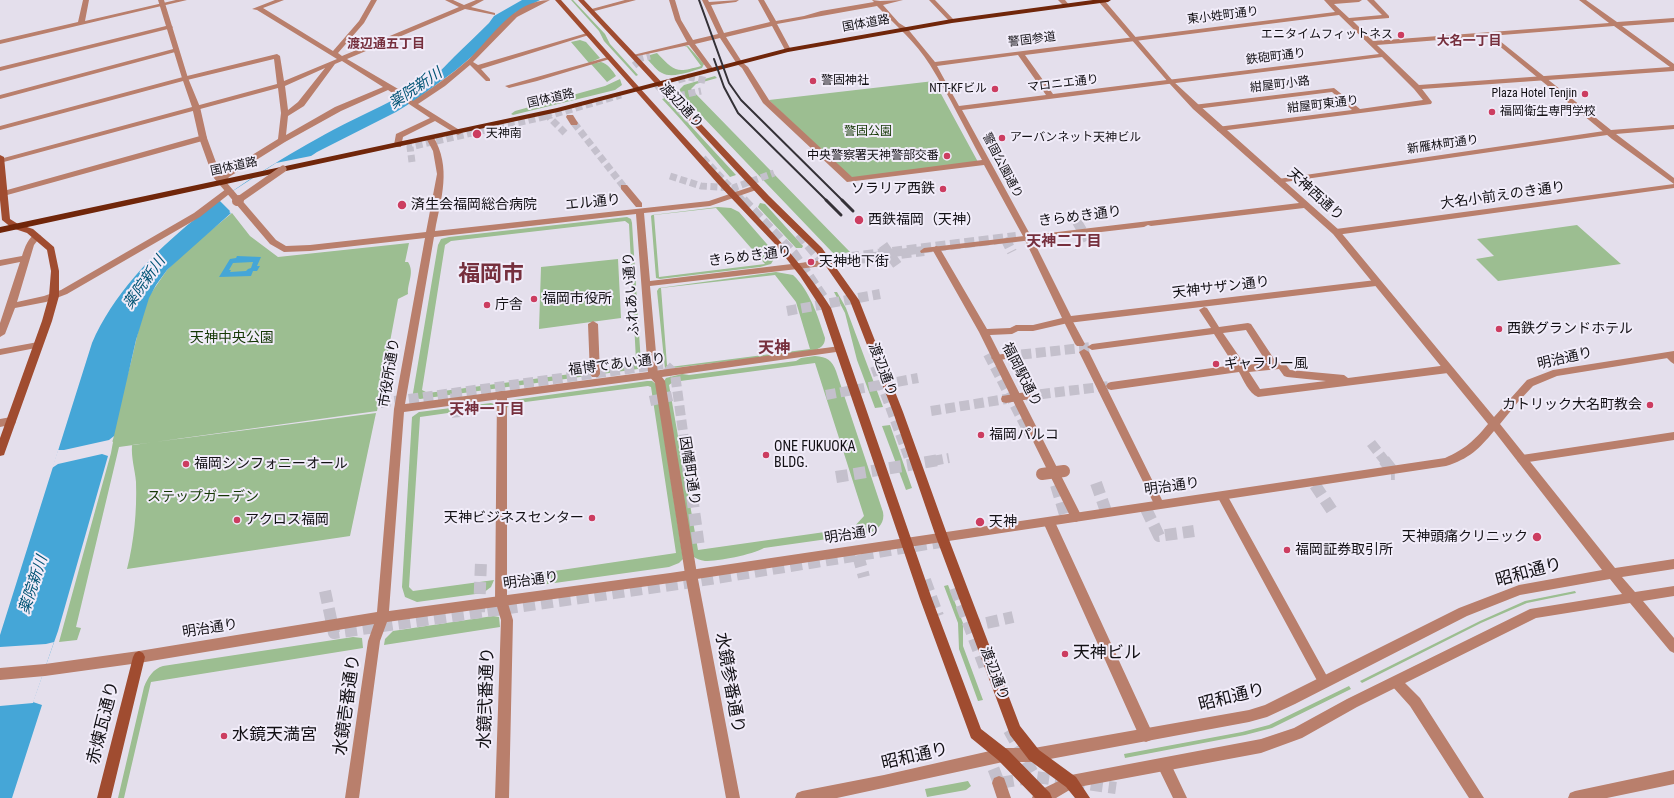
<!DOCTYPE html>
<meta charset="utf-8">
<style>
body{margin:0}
canvas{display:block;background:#e4dfec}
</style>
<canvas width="1674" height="798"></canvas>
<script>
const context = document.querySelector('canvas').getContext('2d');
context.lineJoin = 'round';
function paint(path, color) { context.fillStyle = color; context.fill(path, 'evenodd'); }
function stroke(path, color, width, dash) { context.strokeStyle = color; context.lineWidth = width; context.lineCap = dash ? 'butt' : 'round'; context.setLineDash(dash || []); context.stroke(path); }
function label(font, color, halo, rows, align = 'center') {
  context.font = font + ' "Roboto Condensed","Noto Sans JP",sans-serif'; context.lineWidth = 4; context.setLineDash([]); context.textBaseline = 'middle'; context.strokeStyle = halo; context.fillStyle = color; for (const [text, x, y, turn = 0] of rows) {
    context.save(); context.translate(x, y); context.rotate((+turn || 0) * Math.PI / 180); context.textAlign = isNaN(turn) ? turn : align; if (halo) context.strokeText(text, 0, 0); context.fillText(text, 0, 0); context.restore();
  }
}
const green = new Path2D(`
 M571 0H573L605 34 610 44 638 75 636 76 604 41 599 31Z
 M580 40 586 42 600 58 589 63 571 42Z
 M688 46 704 64 702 68C692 71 672 79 662 73 657 71 652 64 648 60L650 55 657 53C675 72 676 73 701 66L687 47H684Z
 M601 62C607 63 613 71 616 76L607 82 591 64Z
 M715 76 717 78 696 84 691 89 851 253C844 251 839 257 832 252L679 92 680 89 684 85Z
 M620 79 622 85 615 90 513 115 511 114 515 111 605 86Z
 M934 81 978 162 850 179 769 100Z
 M665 98 736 175 730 177C707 151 686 124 662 99Z
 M760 203 765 204 803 246 802 248H796L758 207Z
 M718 207 731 208 739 212 773 251 774 259 771 264 760 267 660 279 656 278 651 216 652 215ZM716 208 765 264 659 277 654 215Z
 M232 213 250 236 278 257 409 243 405 262H408C415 273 407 283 408 294L398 299 377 411 119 447 76 627 81 628 77 640 59 642 111 453 113 442 110 440 131 362 145 302 167 270 187 250Z
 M627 217 631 219 632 223 641 364 638 369 420 399 413 397V393L438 245 441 239 449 237ZM625 221 629 224 636 361 631 366 428 393 422 390 445 245 451 241Z
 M1577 225 1621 264 1498 281 1476 259 1494 256 1477 239Z
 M618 259 621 318 539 329 541 267Z
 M776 272 793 275C810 291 818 316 825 338 825 346 820 348 813 351L665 369 657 291 659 288ZM775 275 796 302 810 349 670 367 667 365 661 288Z
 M834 292H837L846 308 883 407 875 408 857 360 845 313Z
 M815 356C827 357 832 360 836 371L883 512C885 522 879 529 870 533L764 548C752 555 718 561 705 561 700 560 696 559 693 556L664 381 666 378 682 374 689 375 796 361 801 358ZM815 363 864 516 853 528 698 550 669 385 673 382Z
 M647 381H652L656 384 683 559 679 563 669 567 519 588 512 586 507 578 676 553 651 387 648 386 510 404 507 408 508 402 513 400Z
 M491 403 494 404V409L490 407 420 417 409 587 413 591 494 580 491 587 483 593 417 602 405 597 402 587 412 417 419 412Z
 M376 413 350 536 127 569C134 541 137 511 136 482 135 470 131 458 132 445Z
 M890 425 912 488 906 490 882 426Z
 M948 585 963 623V646L983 700 978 701 959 649 958 623 944 586Z
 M1575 591 1576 593 1527 603 1481 623 1362 683 1360 681 1480 621 1525 601Z
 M493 616 499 617 500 627 384 645 385 639 393 631Z
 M353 637 362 638 363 648 151 682 124 798H118L144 687C148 677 153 669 163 666Z
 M1349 686 1351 689 1272 728 1245 735 1125 758 1124 754 1242 732 1269 725Z
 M968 781 971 786 966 790 927 797 925 789Z`);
const water = new Path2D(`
 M522 0H540L515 13 483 47 456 70 417 99 396 112 317 152 229 212 231 213 167 270 156 285 149 298 136 340 114 436 108 450V456L58 631 33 702 42 705 12 798H0V635L92 343C134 248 245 178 333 130 365 113 399 99 430 79 439 73 447 64 454 57 466 45 478 34 489 23L494 16Z
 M237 256 261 257 257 266H260L257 271H253L251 276 219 277 230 259 236 258ZM253 262 251 268 248 269 246 271 230 272 231 270H229L233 263Z`);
const pier = new Path2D(`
 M316 155 231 212 219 200 276 163Z
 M114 436 108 456 102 454 58 464 52 468 58 450H64L109 440Z
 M54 642 33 703 0 706V647L46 644Z`);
const pedestrianTunnelFar2 = new Path2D(`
 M639 66 634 60 650 56
 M678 80 689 77 708 81
 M657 85 689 120
 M668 98 701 91
 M574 123 624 187
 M565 133 548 116 621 95
 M703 158 743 201
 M412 162 410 147 548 116
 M670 176 701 186 733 188 774 173`);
const pedestrianTunnelFar1 = new Path2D(`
 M743 200 794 254 823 297
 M1077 222 1088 240
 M799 234 827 267
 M1005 238 1012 252
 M883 245 898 266
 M835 259 1016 237
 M787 311 880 294
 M988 354 1031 437
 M1007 356 1092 347
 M875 366 910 461
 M455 393 457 418
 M826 395 918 378
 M1026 396 1109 386
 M650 401 672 396
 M380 403 664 364 675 374 687 461
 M931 411 1006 399
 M1371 443 1385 461
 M933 461 949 458`);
const pedestrianTunnel = new Path2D(`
 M687 460 699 547
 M1384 460 1395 474H1391
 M836 477 939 460
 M1096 483 1107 514
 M1056 485 1067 521
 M1315 485 1333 512
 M1146 509 1159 536 1194 531
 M858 555 864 577
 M925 580 938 616
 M955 588 985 668
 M325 591 334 633 685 583 940 542
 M479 612 481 562
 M969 627 1013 617
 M1009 730 1035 777
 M987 752 999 783 1035 777 1116 788`);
const tertiaryTunnel = new Path2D(`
 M858 259 924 251`);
const pedestrian = new Path2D(`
 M567 115H573L578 123 577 125H571L566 117Z
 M621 185H627L642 203V207H636L621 189Z
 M1204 307 1207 308 1219 327 1248 323 1251 324 1276 362H1284L1290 370 1344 375 1348 378 1448 365 1453 369 1448 373 1258 397C1249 394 1243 379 1239 372L1111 390 1108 389 1106 386 1108 383 1111 382 1234 365 1214 334 1092 350 1087 347 1092 344 1211 328 1199 310ZM1246 330 1267 363 1245 365 1223 333ZM1279 369 1284 376 1287 377 1326 381 1260 389 1249 372Z
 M1068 317 1071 318 1085 344 1083 346H1077L1075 344 1063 320Z
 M593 321 598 324 600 374 598 377H592L590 374 588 324Z
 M1084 349 1089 352 1164 504 1163 507 1159 509 1155 507 1154 504 1079 352Z
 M1007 353 1010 354 1012 356 1010 358 996 361 991 358 993 356Z
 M1026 392 1030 393 1031 396 1030 399 1006 403 1002 402 1001 399 1002 396Z
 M999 776 1004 778 1011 798H997L992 783 994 778Z`);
const minor = new Path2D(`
 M83 0H89L85 21 176 0H187L0 44V40L78 22Z
 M275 0H284L263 8 333 51 359 21 371 0H377L364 23 338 53 342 56 459 7 445 0H453L464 5 476 0H484L471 7 495 13V15L465 9 347 59 405 93 413 101C432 88 451 75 468 60 492 38 513 0 550 0L517 17 473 62 478 65 587 33 592 34 481 69 490 79V81H486L470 65 445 86 418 104 461 131 462 133 458 135 435 121 403 137 401 147H395L394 145 396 134 430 118 388 90 341 111 285 142 229 177 224 184H218L217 182 223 173 278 139 281 113 278 88 0 163V159L277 84 274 59 183 81 0 130V126L183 77 277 54 280 56 284 81 337 59 257 10 252 9ZM342 61 383 87 335 107 286 135 288 116 304 106 335 64ZM325 68 298 102 288 110 285 86Z
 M625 0H636L591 12 588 10Z
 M669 0H675L681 20 693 40 718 34 702 0H708L709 2 739 0 736 2 711 5 724 33 770 22 758 0H764L776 21 804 16 821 11 874 2 872 0 880 1 903 0 883 5 899 23 907 28 935 62 1335 12 1324 0H1362L1359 2 1334 4 1349 18 1382 15 1367 0H1374L1389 16V18L1353 21 1373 41 1609 23 1579 0H1586L1617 22 1674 18V22L1622 26 1674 64V71L1422 89 1432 102 1431 104 1220 131H1217V127L1352 110 1332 92 1196 109 1192 107 1193 105 1334 88 1360 109 1423 100 1414 89 1382 57 962 110 1032 238 1071 316 1376 280 1380 283 1376 286 1068 323 1033 331H1018L1012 334 990 335 1082 517 1080 520 1076 522 1072 520 979 332 932 249 936 246 939 247 987 329 1010 328 1016 325H1033L1062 318 1024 238 984 165 847 182 763 103 742 68 737 64 720 38 695 44 714 70 711 72 709 71 689 45 633 57V55L687 42 675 20ZM877 6C895 25 916 42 930 65 949 95 965 129 982 160L852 177 769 100 748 67 742 62 726 37 772 26 785 50 788 52 791 50 777 24ZM1339 15 1379 54 1053 94 1025 55ZM1614 26 1670 67 1419 85 1377 45ZM1018 55 1046 95 959 106 937 66Z
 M929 0H935L954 20V22H950Z
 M1058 0H1065L1070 6 1065 7Z
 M170 25 173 27 172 28 0 71V67Z
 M177 48 179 49V51L0 99V95Z
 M608 57 613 58 537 81 509 88 505 86Z
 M1611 130H1614V134L1278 183 1274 181 1278 179Z
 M200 136H206L207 138 206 140 0 197V192Z
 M1674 184V188L1336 235 1332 232 1336 229Z
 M226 189H229L233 191 200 217 67 294 46 302 15 308 5 334 0 337V323L20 262 0 266V260L22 256C25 247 28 237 37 233L41 236 34 245 17 302 44 296 61 290 194 213Z
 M38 342 43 345 41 347 0 355V349Z
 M840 346 843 347 845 349 843 351 662 377 665 381 697 574 740 798H726L685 574 655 383 648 375 650 372 653 371Z
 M1669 352 1674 354V364L1671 362 1664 355Z
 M502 391 506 392 507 395V600L513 620 509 798H495L501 620 495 600 497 395 498 392Z
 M11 417 15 418 16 421 15 424 0 427V419Z
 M1674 432V440L1522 463 1518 462 1517 459 1518 456 1522 455Z
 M1222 492 1226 493 1328 678 1330 682 1328 686 1324 688 1320 686 1217 496 1218 493Z
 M1049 517 1053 519 1055 522 1151 730 1153 735 1151 740 1146 742 1141 740 1043 522 1045 519Z
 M1396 676 1400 678 1420 698 1484 798H1469L1410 706 1392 686 1390 682 1392 678Z
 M1164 758 1169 760 1187 798H1173L1157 765 1159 760Z
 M1674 770V784L1607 798H1568L1570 793 1575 791Z`);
const tertiary = new Path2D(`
 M158 0H164L188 78 200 107 207 138 221 176 276 240 286 246 310 245 426 232 437 174 433 151 426 138 430 136H433C452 168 441 198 435 231L709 201 756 185 760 187 759 189 710 206 644 213 650 281 858 256 862 259 858 262 650 286 658 375 656 378 404 412 389 611 670 573 1445 458C1465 449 1474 441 1488 424L1333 234 1304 208 1151 226 1148 225 1144 227 921 253 920 251 924 248 1299 203 1193 109 1169 83 1098 1 1104 0 1173 81 1199 105 1339 230 1494 417 1527 380 1553 370 1674 351V357L1557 376 1533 386 1518 402 1500 424 1615 568 1674 559V569L1622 577 1635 592 1674 586V596L1643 601 1674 638V653L1670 651 1630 603 1536 618 1357 707 1302 738 1261 753 1073 788 1056 798H1032L1034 793 1071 775 1261 739 1294 728 1347 699 1530 609 1622 594 1610 579 1520 595 1467 616 1295 704 1267 717 1249 722 1034 762H1003L837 798H795L797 793 802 791 884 775 1003 748H1034L1249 710 1265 705 1459 608 1519 585 1602 570 1494 431C1479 449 1469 459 1446 466L670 583 387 622 380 641 359 798H345L368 641 374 624 139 663 45 676 0 680V668L45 664 139 651 377 612 394 409 425 238 310 251 284 252 270 244 213 177 199 138 192 107 182 78ZM636 214 648 372 405 404 434 237Z
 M1486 33H1490L1611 130 1674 125V129L1616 134 1674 178V184L1612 139 1486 35Z`);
const secondary = new Path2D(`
 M555 0H561C615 60 669 121 724 180 762 222 801 260 831 308L932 599 981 729 1008 750 1050 793 1052 798H1035L998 760 971 738 920 599 821 308 800 276 775 244 719 185Z
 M578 0H584L769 196 822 248 859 300 903 412 948 537 1020 726 1039 750 1076 777 1090 798H1075L1066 787 1029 760 1010 735 936 537 893 412 850 301 816 252 763 200Z
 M0 155 4 157 10 219 18 224 33 229 54 247 59 271V296L52 321 5 452 4 455 0 456V438L42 321 49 296 51 271 47 250 27 233 12 228 2 220 0 200Z
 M139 651 143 653 145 657 111 798H97L133 657 135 653Z`);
const trunk = new Path2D(`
 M1093 0H1111L1108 2 952 23 788 52 558 112 0 233V227L557 108 788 48 952 19Z`);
const railFar1 = new Path2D(`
 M699 0 729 83 741 100 843 201
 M714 59 724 87 738 113 827 201`);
const rail = new Path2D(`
 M826 200 841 215
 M842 200 853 211`);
const pedestrianBridge = new Path2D(`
 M1042 474 1064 471`);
const minorBridgeFar1 = new Path2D(`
 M237 201 283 169`);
const minorBridge = new Path2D(`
 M237 201 239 200`);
const markers = [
 [1401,35,4,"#cc3d60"],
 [813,81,4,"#cc3d60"],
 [995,89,4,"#cc3d60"],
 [1585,94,4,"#cc3d60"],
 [1492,112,4,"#cc3d60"],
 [477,134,5,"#cc3d60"],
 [1002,138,4,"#cc3d60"],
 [947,156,4,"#cc3d60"],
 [943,189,4,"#cc3d60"],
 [402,205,5,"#cc3d60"],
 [859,220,5,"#cc3d60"],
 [811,262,4,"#cc3d60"],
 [534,299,4,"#cc3d60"],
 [487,305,4,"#cc3d60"],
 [1499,329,4,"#cc3d60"],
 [1216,364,4,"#cc3d60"],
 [1650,405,4,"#cc3d60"],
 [981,435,4,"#cc3d60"],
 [766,455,4,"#cc3d60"],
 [186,464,4,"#cc3d60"],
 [592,518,4,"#cc3d60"],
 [237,520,4,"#cc3d60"],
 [980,522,5,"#cc3d60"],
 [1537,537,5,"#cc3d60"],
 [1287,550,4,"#cc3d60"],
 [1065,654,4,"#cc3d60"],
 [224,736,4,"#cc3d60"]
];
const farStreetnames = [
 ["東小姓町通り",1223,16,-7],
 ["国体道路",866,24,-10],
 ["警固参道",1032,40,-7],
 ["鉄砲町通り",1276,57,-7],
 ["マロニエ通り",1063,84,-7],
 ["紺屋町小路",1280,85,-7],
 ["国体道路",551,99,-13],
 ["紺屋町東通り",1323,105,-7],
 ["新雁林町通り",1443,145,-8],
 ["警固公園通り",1002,166,62],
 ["国体道路",234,167,-12]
];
const farPoinames = [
 ["エニタイムフィットネス",1393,35],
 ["警固神社",821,81,"left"],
 ["NTT-KFビル",987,89],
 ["Plaza Hotel Tenjin",1577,94],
 ["福岡衛生専門学校",1500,112,"left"],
 ["天神南",486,134,"left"],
 ["アーバンネット天神ビル",1010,138,"left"],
 ["中央警察署天神警部交番",939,156]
];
const farParknames = [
 ["警固公園",868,132]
];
const farNeighbourhoodnames = [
 ["大名一丁目",1469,42],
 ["渡辺通五丁目",386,45]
];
const streetNames = [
 ["渡辺通り",681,106,47],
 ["天神西通り",1315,195,42],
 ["大名小前えのき通り",1503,196,-8],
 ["エル通り",593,203,-6],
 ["きらめき通り",1080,217,-7],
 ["きらめき通り",750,257,-7],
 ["天神サザン通り",1221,288,-7],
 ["ふれあい通り",632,294,-94],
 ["明治通り",1565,359,-13],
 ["福博であい通り",617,365,-7],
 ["渡辺通り",882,370,69],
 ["市役所通り",390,373,-81],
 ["福岡駅通り",1021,375,63],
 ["因幡町通り",689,471,81],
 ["明治通り",1172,487,-8],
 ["明治通り",852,535,-9],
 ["明治通り",531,581,-8],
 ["明治通り",210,629,-9],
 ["渡辺通り",994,674,69]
];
const poiNames = [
 ["ソラリア西鉄",935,189,"right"],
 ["済生会福岡総合病院",411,205],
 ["西鉄福岡（天神）",868,220],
 ["天神地下街",819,262],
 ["福岡市役所",542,299],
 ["庁舎",495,305],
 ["西鉄グランドホテル",1507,329],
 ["ギャラリー風",1224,364],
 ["カトリック大名町教会",1642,405,"right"],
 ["福岡パルコ",989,435],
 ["ONE FUKUOKA",774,447],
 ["BLDG.",774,463],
 ["福岡シンフォニーオール",194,464],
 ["天神ビジネスセンター",584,518,"right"],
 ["アクロス福岡",245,520],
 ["天神",989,522],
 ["天神頭痛クリニック",1528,537,"right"],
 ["福岡証券取引所",1295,550]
];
const parkNames = [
 ["天神中央公園",232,338],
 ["ステップガーデン",203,497]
];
const waterNames = [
 ["薬院新川",416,89,-34],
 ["薬院新川",145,283,-55],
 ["薬院新川",34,585,-72]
];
const neighbourhoodNames = [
 ["天神二丁目",1064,242],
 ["天神一丁目",487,410]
];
const quarterNames = [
 ["天神",774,349]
];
const nearStreetnames = [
 ["昭和通り",1529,573,-15],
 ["水鏡参番通り",729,683,80],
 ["水鏡弐番通り",487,698,-88],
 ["昭和通り",1232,698,-14],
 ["水鏡壱番通り",348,705,-82],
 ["赤煉瓦通り",104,723,-76],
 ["昭和通り",915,757,-13]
];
const nearPoinames = [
 ["天神ビル",1073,654],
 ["水鏡天満宮",232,736]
];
const townNames = [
 ["福岡市",491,275]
];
paint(green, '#9cbe91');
paint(water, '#45a6d7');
paint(pier, '#e4dfec');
stroke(pedestrianTunnelFar2, '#c4c0cc', 7, [7, 3.5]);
stroke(pedestrianTunnelFar1, '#c4c0cc', 10, [10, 4.5]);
stroke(pedestrianTunnel, '#c4c0cc', 12, [12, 6]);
stroke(tertiaryTunnel, '#c4c0cc', 10, [10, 4.5]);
paint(pedestrian, '#b97f6c');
paint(minor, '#b97f6c');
paint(tertiary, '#b97f6c');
paint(secondary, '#a04c30');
paint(trunk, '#70260a');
stroke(railFar1, '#343137', 2);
stroke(rail, '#343137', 3);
stroke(pedestrianBridge, '#b97f6c', 12);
stroke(minorBridgeFar1, '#b97f6c', 7);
stroke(minorBridge, '#b97f6c', 10);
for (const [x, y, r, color] of markers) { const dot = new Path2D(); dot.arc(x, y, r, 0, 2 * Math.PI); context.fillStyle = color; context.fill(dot); stroke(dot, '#f1ecf9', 1.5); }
label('12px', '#121014', '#f1ecf9', farStreetnames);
label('12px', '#121014', '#f1ecf9', farPoinames, 'right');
label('12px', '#143704', '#f1ecf9', farParknames);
label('bold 13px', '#762f3d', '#f1ecf9', farNeighbourhoodnames);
label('14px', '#121014', '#f1ecf9', streetNames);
label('14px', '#121014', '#f1ecf9', poiNames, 'left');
label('14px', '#143704', '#f1ecf9', parkNames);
label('italic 15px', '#025475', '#f1ecf9', waterNames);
label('bold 15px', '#762f3d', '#f1ecf9', neighbourhoodNames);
label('bold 16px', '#762f3d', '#f1ecf9', quarterNames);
label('17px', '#121014', '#f1ecf9', nearStreetnames);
label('17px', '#121014', '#f1ecf9', nearPoinames, 'left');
label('bold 22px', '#762f3d', '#f1ecf9', townNames);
</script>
